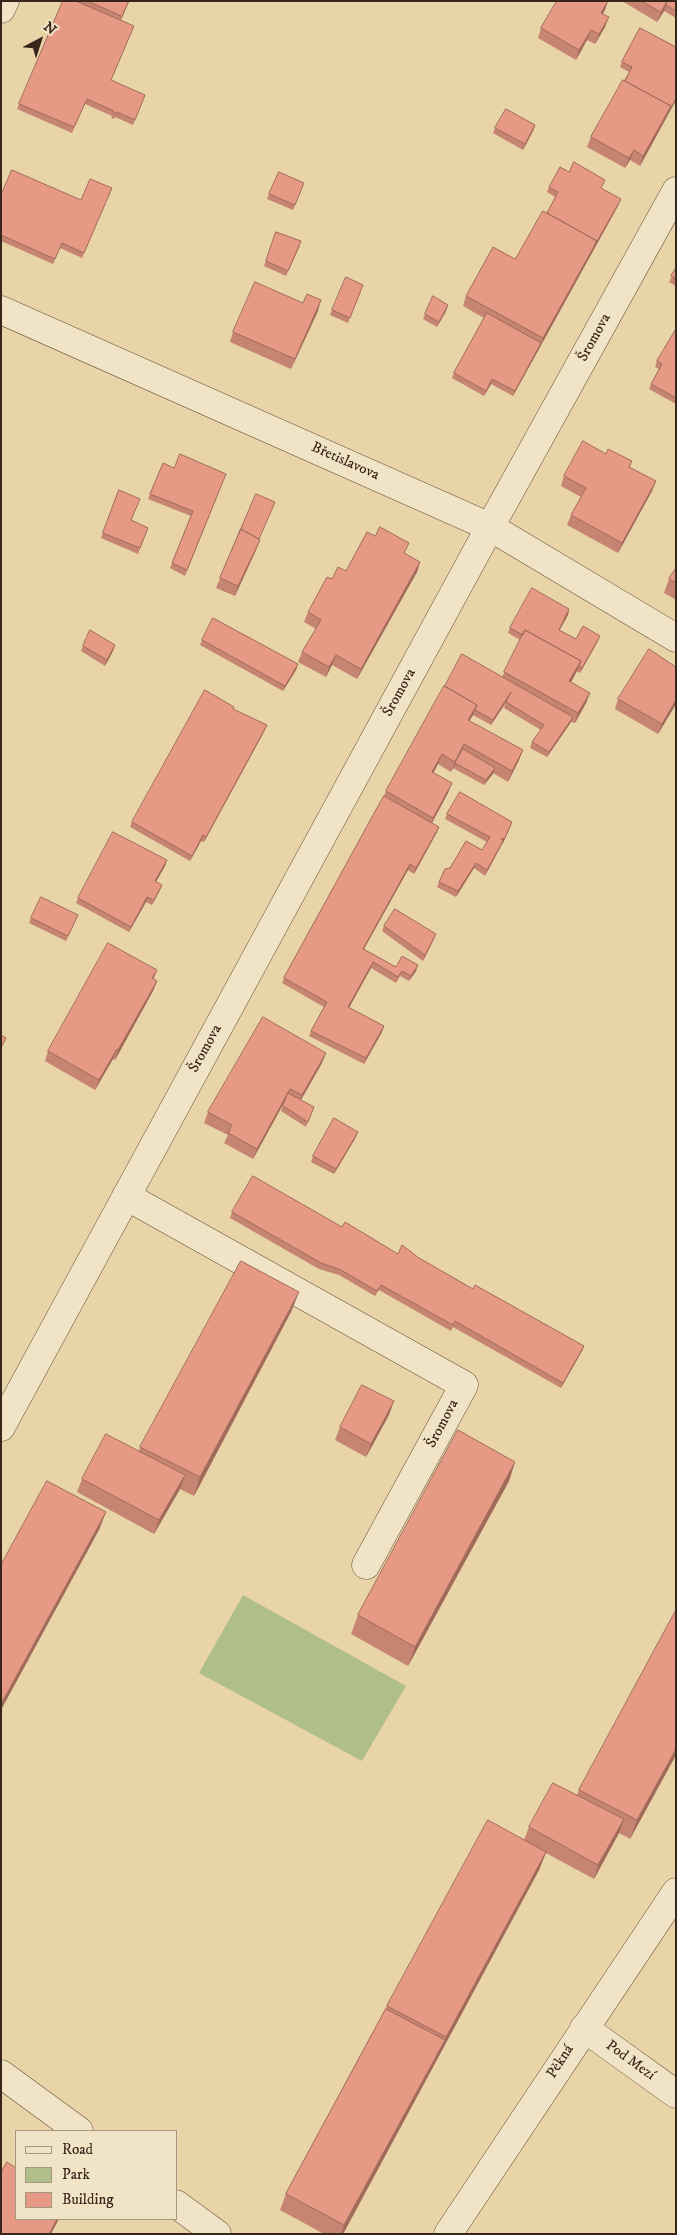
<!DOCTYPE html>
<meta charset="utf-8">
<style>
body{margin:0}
#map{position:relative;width:677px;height:2235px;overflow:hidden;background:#e8d4a7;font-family:"IM FELL DW Pica",serif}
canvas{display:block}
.frame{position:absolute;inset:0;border:2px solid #38261a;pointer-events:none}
.legend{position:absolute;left:15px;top:2130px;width:162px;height:90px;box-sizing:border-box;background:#f0e3c6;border:1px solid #a69781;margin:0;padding:6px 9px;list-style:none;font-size:15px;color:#38261a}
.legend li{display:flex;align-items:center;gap:10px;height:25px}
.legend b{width:25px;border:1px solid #a69781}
.north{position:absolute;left:15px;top:15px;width:50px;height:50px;-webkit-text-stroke:4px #f0e3c6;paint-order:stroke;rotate:40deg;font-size:14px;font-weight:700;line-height:20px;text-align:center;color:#38261a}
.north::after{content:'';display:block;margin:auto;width:18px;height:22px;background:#38261a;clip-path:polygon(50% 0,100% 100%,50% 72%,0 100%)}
</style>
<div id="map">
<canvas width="677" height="2235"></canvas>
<div class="frame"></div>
<ul class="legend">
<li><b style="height:6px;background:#f0e3c6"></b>Road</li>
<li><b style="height:14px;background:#b0be8b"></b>Park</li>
<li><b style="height:14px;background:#e69984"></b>Building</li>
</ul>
<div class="north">N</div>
</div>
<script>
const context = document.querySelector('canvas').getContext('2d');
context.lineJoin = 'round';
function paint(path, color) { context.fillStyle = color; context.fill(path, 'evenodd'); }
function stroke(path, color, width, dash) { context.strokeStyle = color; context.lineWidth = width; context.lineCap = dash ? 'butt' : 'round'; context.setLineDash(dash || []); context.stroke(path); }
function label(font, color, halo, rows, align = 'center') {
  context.font = font + ' "IM FELL DW Pica",serif'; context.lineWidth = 4; context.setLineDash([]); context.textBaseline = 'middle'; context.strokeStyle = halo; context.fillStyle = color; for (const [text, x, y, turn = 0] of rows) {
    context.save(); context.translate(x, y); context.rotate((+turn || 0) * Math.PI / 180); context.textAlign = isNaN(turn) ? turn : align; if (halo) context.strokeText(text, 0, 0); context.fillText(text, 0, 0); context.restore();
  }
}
const green = new Path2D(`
 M243 1595 406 1686 362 1761 199 1673Z`);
const minor = new Path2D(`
 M1 9 5 1
 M1 310 490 527 676 638
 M126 1196 464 1385 366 1565
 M1 1427 490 527 676 191
 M584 2028 676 2094
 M1 2074 79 2131
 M176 2204 217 2234
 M448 2234 676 1892`);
const wall = new Path2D(`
 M63 1H129L121 21 111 80 143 101 133 125 115 117 114 119 111 118 112 116 85 104 72 133 17 109Z
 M608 1 603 14 605 27 595 44 587 40 576 60 538 38 541 28Z
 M622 1H676V18L664 11 657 22Z
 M640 28 676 100 640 166 630 160 625 168 587 147 591 137 629 72 620 67 622 62Z
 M535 125 533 131 523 150 493 133 495 128Z
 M569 172 603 185 601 188 619 204 513 396 491 384 484 396 452 378 454 373 484 318 463 306 466 296 515 259 547 213 555 197 547 192 549 187Z
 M112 188 82 258 60 248 53 264 1 241V195L81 200Z
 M302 189 293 210 267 199 269 194Z
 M276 232 300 246 286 276 264 266Z
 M676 268V286L669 282Z
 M363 285 348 323 330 315 332 310Z
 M448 305 446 311 437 327 423 319 425 314Z
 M318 311 291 369 230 342 233 332Z
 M676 329V404L649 389 651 384 659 369 655 367 657 361Z
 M606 454 632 461 630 467 652 491 618 553 567 525 571 515 581 497 561 486 564 476Z
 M163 463 174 468 226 474 185 576 170 568 191 516 148 499Z
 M119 490 132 520 148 528 138 554 101 538Z
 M239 533 259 539 256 550 235 596 216 588Z
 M405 554 420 562 417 572 357 679 332 665 326 677 298 662 302 652 316 629 304 622 308 612 332 579 346 571Z
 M676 568V600L664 593 669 579Z
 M569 609 568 615 559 630 576 639 598 641 580 673 577 671 571 682 590 693 586 703 575 723 571 722 547 757 530 748 532 742 541 730 504 708 506 703 491 725 473 715 469 721 523 750 519 760 508 782 493 773 484 785 453 768 454 766 451 772 438 764 433 773 448 793 432 823 439 827 437 832 414 874 408 870 364 949 396 967 418 965 416 971 409 981 400 976 396 983 371 968 349 1008 384 1026 382 1032 364 1064 309 1036 311 1031 324 1007 282 983 284 978 384 796 386 791 502 677 520 640 508 633 510 628Z
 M202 640 298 664 296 670 283 691 200 645Z
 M115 645 113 651 105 666 81 651 83 646Z
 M618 699 676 704 658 734 615 709Z
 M233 709 265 730 204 842 201 841 190 861 130 827 132 822Z
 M447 814 510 828 503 843 502 844 485 876 474 868 456 897 437 887 439 882 450 868 482 850 487 842 445 819Z
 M167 860 165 866 156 882 160 890 152 905 146 902 129 932 76 903 78 898Z
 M31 918 76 920 66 941 29 923Z
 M384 926 434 939 423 961 382 931Z
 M157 970 154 979 157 981 153 991 115 1060 113 1059 95 1090 45 1061 48 1051Z
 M322 1063 301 1100 314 1107 306 1127 281 1111 284 1103 253 1159 224 1143 228 1135 204 1123 208 1112Z
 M356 1137 334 1174 311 1162 313 1156Z
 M232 1212 342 1227 398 1254 419 1258 473 1289 584 1346 582 1351 561 1388 453 1327 451 1331 379 1290 375 1296 339 1275 319 1269 230 1218Z
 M292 1310 194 1496 180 1489 154 1534 77 1492 82 1479 139 1451 140 1447Z
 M389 1415 366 1457 335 1440 340 1427Z
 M515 1462 509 1481 408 1666 351 1634 358 1615Z
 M676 1755 630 1839 619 1833 594 1879 546 1853 539 1870 343 2234H324L280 2210 286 2194 387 2006 524 1840 529 1827 577 1795 579 1790Z`);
const shadedWall = new Path2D(`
 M608 1 605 10 597 23 601 13Z
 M667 1 664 11 657 22 661 12Z
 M609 17 605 27 595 44 599 34Z
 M591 30 587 40 576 60 579 50Z
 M676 99V100L640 166 643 156 671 106Z
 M535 125 533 131 523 150 525 144Z
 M634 150 630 160 625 168 629 158Z
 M621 199 619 204 513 396 515 391 541 343 543 338 597 241Z
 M321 300 318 311 291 369 295 359Z
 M448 305 446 311 437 327 439 322Z
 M492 379 491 384 484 396 486 391Z
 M656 481 652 491 618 553 622 543Z
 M260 540 256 550 235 596 238 586Z
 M420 562 417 572 357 679 361 669Z
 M569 609 568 615 557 635 559 630Z
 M600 636 598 641 580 673 582 668Z
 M115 645 113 651 105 666 107 660Z
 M336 655 332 665 326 677 329 667Z
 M581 661 577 671 566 691 569 681Z
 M298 664 296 670 283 691 285 686Z
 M511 692 509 697 491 725 493 720Z
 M590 693 586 703 575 723 578 713Z
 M676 700V704L658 734 662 724Z
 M477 705 473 715 464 730 468 720Z
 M573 717 571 722 547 757 549 752Z
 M267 725 265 730 204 842 206 837Z
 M464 744 461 754 451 772 455 762Z
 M523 750 519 760 508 782 512 771Z
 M442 754 438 764 429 782 432 772Z
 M495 768 493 774 484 785 486 780Z
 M452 783 448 793 429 828 433 818Z
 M512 822 503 843 502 844 485 876 501 839Z
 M439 827 437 832 414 874 416 868Z
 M203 835 201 841 190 861 192 856Z
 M167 860 165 866 153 887 155 881Z
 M476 863 474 868 456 897 458 891Z
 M410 864 408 870 361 954 363 949Z
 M162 885 160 890 152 905 154 900Z
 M147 897 146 902 129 932 131 927Z
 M436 934 434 939 423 961 425 955Z
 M373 962 371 968 346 1013 348 1007Z
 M418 965 416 971 409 981 411 976Z
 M157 981 153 991 115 1060 118 1050Z
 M384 1026 382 1032 364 1064 366 1058Z
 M117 1049 113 1059 95 1090 99 1080Z
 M326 1053 322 1063 298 1105 302 1095Z
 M290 1089 286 1099 253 1159 257 1149Z
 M358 1132 356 1137 334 1174 336 1169Z
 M299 1292 292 1310 194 1496 200 1477Z
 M584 1346 582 1351 561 1388 563 1383Z
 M394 1401 389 1415 366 1457 371 1444Z
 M515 1462 509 1481 408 1666 415 1647Z
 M185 1475 180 1489 154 1534 159 1520Z
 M106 1512 99 1530 1 1710V1704Z
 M676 1749V1755L630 1839 637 1820Z
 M624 1819 619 1833 594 1879 598 1865Z
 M546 1852 539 1870 439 2056 446 2037Z
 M445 2040 439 2056 343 2234H341L344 2225Z
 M57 2219H59L51 2234H49Z`);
const building = new Path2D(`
 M63 1H76L134 26 111 80 145 95 135 120 117 112 116 114 113 112 114 111 87 99 74 127 19 104Z
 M88 1H129L122 16Z
 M557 1H608L601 13 609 17 599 34 591 30 579 50 541 28Z
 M642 1H667L661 12Z
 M668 1H676V11L666 5Z
 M640 28 676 47V99L669 111 671 106 625 81 632 67 622 62Z
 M623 80 671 106 643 156 634 150 629 158 591 137Z
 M506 109 535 125 525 144 495 128Z
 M574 162 605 180 601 188 621 199 595 245 597 241 547 213 558 192 549 187 560 167 569 172Z
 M12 170 81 200 90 179 112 188 84 253 62 243 55 259 1 235V195Z
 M279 172 304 183 295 205 269 194Z
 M543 211 597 241 543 338 466 296 493 247 515 259Z
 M276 232 301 241 288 271 266 261Z
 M676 268V279L671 276Z
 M346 277 363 285 350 318 332 310Z
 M255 282 303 303 307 294 321 300 295 359 233 332Z
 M433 296 448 305 439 322 425 314Z
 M487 313 541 343 515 391 492 379 486 391 454 373Z
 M676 329V398L651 384 662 364 657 361Z
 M583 441 606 454 608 449 632 461 629 467 656 481 622 543 571 515 586 488 564 476Z
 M180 454 226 474 187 570 172 563 193 511 150 494 163 463 174 468Z
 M119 490 140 499 131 520 148 528 140 548 103 533Z
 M256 494 275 502 259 539 241 529 239 533Z
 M380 527 409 543 404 553 420 562 361 669 336 655 329 667 302 652 321 620 308 612 327 577 332 579 338 567 346 571 367 532 375 536Z
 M241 529 260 540 238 586 220 578Z
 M676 568V583L669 579Z
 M532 588 569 609 559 630 576 639 583 626 600 636 582 668 579 666 581 661 525 630 523 635 510 628Z
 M213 618 298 664 285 686 202 640Z
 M90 630 115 645 107 660 83 646Z
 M525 630 581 661 569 681 590 693 578 713 504 672Z
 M649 649 676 667V700L662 724 618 699Z
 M462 654 573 717 549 752 532 742 544 725 506 702 511 692 493 720 475 710 477 705 445 686Z
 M444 686 477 705 468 720 523 750 512 771 464 744 455 762 442 754 432 772 452 783 433 818 386 791Z
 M205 690 234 707 233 709 267 725 206 837 203 835 192 856 132 822Z
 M463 749 495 768 486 780 455 763Z
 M460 792 512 822 505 838 501 839 503 841 487 870 476 863 458 891 439 882 445 869 450 868 466 841 482 850 490 837 447 814Z
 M384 796 439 827 416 868 410 864 363 949 396 967 402 956 418 965 411 976 402 971 398 977 373 962 348 1007 384 1026 366 1058 311 1031 327 1002 284 978Z
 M113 832 167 860 155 881 162 885 154 900 147 897 131 927 78 898Z
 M41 897 78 915 68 936 31 918Z
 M395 909 436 934 425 955 384 926Z
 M108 943 157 970 152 978 157 981 118 1050 117 1049 99 1080 48 1051Z
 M263 1017 326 1053 302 1095 290 1089 257 1149 228 1133 232 1125 208 1112Z
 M1 1035 6 1038 1 1048Z
 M288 1093 314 1107 308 1122 283 1106Z
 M334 1118 358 1132 336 1169 313 1156Z
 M253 1176 342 1227 345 1222 398 1254 402 1245 419 1258 473 1289 475 1285 584 1346 563 1383 455 1321 453 1325 381 1285 377 1291 341 1270 321 1263 232 1212Z
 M241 1261 299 1292 200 1477 140 1447Z
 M362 1385 394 1401 371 1444 340 1427Z
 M458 1430 515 1462 415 1647 358 1615Z
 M106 1434 185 1475 159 1520 82 1479Z
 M47 1481 106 1512 1 1704V1565Z
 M676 1610V1749L637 1820 579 1790Z
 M553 1783 624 1819 598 1865 529 1827Z
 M488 1820 546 1852 446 2037 387 2006Z
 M386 2009 445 2040 344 2225 286 2194Z
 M7 2162 16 2168V2219H57L49 2234H1V2173Z`);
const streetNames = [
 ["Šromova",595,338,-61],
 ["Břetislavova",345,462,24],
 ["Šromova",400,693,-61],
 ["Šromova",206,1049,-61],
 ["Šromova",443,1424,-62],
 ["Pod Mezí",630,2061,36],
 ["Pěkná",561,2062,-57]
];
paint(green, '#b0be8b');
stroke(minor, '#64523d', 29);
stroke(minor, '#f0e3c6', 28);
paint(wall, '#c68472');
paint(shadedWall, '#a16b5c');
paint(building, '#e69984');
stroke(building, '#a16b5c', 1);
label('15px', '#38261a', '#f0e3c6', streetNames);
</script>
